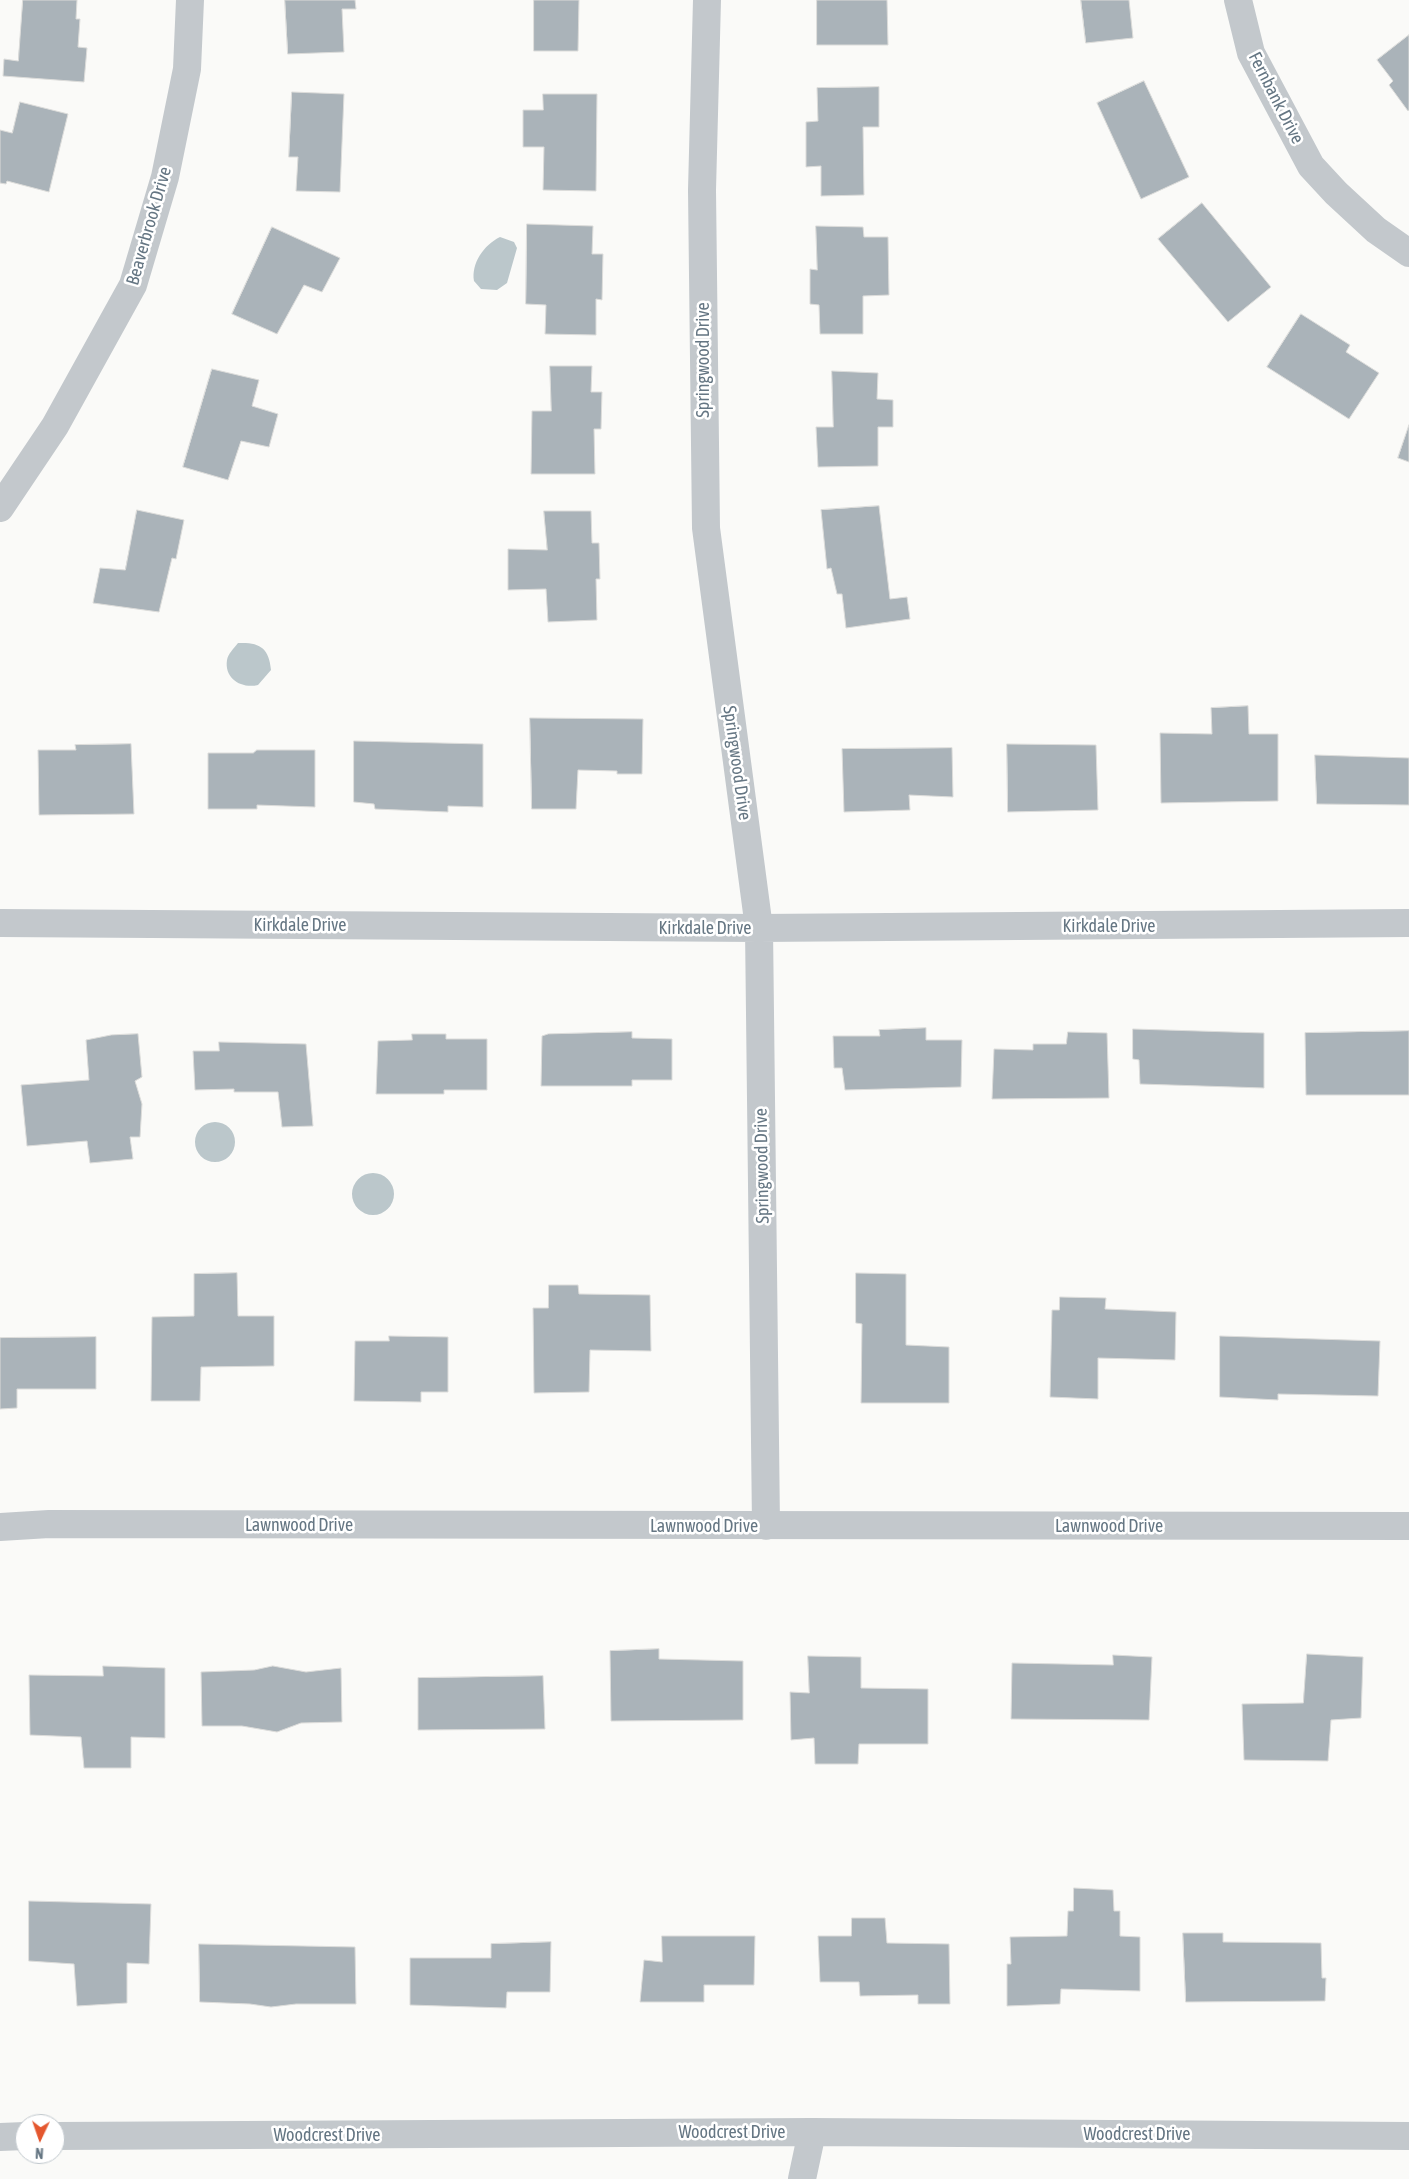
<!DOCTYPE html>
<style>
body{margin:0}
#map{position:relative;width:1409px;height:2179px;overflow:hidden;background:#fafaf8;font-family:"Asap Condensed",sans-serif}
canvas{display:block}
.north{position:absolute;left:15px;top:2114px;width:50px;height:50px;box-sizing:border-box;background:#fff;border:1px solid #c1c8cd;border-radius:50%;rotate:183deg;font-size:14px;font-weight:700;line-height:20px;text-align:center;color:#657683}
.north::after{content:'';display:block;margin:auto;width:18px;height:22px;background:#e4572e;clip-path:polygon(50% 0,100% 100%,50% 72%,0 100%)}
</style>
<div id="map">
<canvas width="1409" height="2179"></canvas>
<div class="north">N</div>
</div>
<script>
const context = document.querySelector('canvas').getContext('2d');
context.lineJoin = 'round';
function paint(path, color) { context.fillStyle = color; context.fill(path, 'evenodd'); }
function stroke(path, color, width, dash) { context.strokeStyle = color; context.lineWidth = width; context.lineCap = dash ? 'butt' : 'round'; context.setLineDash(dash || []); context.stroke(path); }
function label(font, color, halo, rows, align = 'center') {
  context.font = font + ' "Asap Condensed",sans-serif'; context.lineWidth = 5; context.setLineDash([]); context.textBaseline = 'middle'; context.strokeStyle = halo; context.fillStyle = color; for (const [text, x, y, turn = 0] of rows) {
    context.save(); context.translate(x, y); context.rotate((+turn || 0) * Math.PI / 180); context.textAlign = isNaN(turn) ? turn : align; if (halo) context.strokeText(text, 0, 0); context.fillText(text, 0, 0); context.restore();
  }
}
const water = new Path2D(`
 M500 237 514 242 517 248 507 283 497 290 481 289 474 281C471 263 484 245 500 237Z
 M238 643C260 642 269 648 271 670L258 685C242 689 224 679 227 660 228 654 234 648 238 643Z
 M195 1142a20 20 0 1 1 40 0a20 20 0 1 1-40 0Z
 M352 1194a21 21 0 1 1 42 0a21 21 0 1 1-42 0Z`);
const building = new Path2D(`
 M23 0H77L76 19H80L78 47 87 48 84 82 3 76 4 59 18 61Z
 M285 0H355L356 9H342L344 52 288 54Z
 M534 0H579L578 51H534Z
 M817 0H887L888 45H817Z
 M1081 0H1129L1133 38 1086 43Z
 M1409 35V110L1408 111 1389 85 1393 81 1377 60Z
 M1144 81 1189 177 1141 199 1097 103Z
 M879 87V127H863L864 195 821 196V166L806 167V122L818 121 817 88Z
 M292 92 344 94 340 192 296 191 298 157H289Z
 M543 94H597L596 191 543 190 544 147H523V110H543Z
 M20 102 68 114 49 192 7 181 6 184 0 183V130L12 133Z
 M1202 203 1271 287 1228 322 1158 239Z
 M527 224 593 226 592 254H603L602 300 596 299V335L545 334 546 305 526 304Z
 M816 226 863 227 864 237H888L889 295 863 296V334H820L819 305 810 304V269L817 270Z
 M272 227 340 258 322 292 304 285 277 334 232 314Z
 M1301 314 1350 345 1346 352 1379 373 1349 419 1267 367Z
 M550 366H592L591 392H602L601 429H594L595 474H531L532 411H551Z
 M212 369 259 380 252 406 278 414 269 447 241 441 228 480 183 467Z
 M832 371 878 373 877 399 893 400V427H878V466L818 467 816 427H833Z
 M1409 425V462L1398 458Z
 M879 506 890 599 907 597 910 619 846 628 842 594H837L831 568 827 569 821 510Z
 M137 510 184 520 176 559 172 558 159 612 93 603 100 568 125 570Z
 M544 511H591L592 543H599L600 579H596L597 620 548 622 546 589 508 590V549L547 550Z
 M1248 706 1249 734H1278V801L1161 803 1160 733 1212 734 1211 708Z
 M530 718 643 719 642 774H617V771L578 770 576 809H532Z
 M354 741 483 744V807L448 806V812L375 809 374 804 354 802Z
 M131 744 134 814 39 815 38 750H76L75 745Z
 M1007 744 1096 745 1098 810 1008 812Z
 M952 748 953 797 909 795 910 810 844 812 842 749Z
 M257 750H315V807L257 805V809H208V753H253Z
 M1315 755 1409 758V805L1317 804Z
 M926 1028V1040H962L961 1087 845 1090 842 1068H834L833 1036H880L879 1030Z
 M1133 1029 1264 1033V1088L1140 1084 1139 1060 1133 1059Z
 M1409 1031V1095H1306L1305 1033Z
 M632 1032V1038L672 1039V1080H632V1086H541L542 1036 548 1034Z
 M1068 1032 1107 1033 1109 1098 992 1099 994 1049 1033 1050V1044H1066Z
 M138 1034 142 1077 135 1081 142 1104 140 1137H130L133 1159 90 1163 87 1141 27 1146 21 1085 89 1080 86 1040 111 1035Z
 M412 1034H446V1039H487V1090H444V1094H376L378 1041 412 1040Z
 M219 1042 306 1044 313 1126 282 1127 278 1092H234V1089L195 1090 193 1051H219Z
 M237 1273 238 1316H274V1366L201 1367 200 1401H151L152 1317 194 1316V1274Z
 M856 1273 906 1274V1345L949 1347V1403H861L862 1324 856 1323Z
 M549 1285H578L579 1294 650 1295 651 1351 590 1350 589 1392 534 1393 533 1308H548Z
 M1060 1297 1106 1298 1105 1309 1176 1312 1175 1360 1098 1358V1399L1050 1397 1052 1310H1059Z
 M389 1336 448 1337V1392H421V1402L354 1401 355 1341H389Z
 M1220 1336 1380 1341 1378 1396 1278 1394V1400L1220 1397Z
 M96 1337V1389H17V1408L0 1409V1338Z
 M659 1649V1659L743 1661V1720L611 1721 610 1651Z
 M1307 1654 1363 1657 1361 1718 1331 1720 1328 1761 1244 1760 1242 1704 1303 1703Z
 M1113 1655 1152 1657 1149 1720 1011 1719 1012 1663 1113 1665Z
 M808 1656 861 1657V1688L928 1689V1744H859L858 1764H815L814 1738 791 1740 790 1692 809 1693Z
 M103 1666 165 1668V1738L131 1737V1768H84L81 1737 30 1735 29 1675 103 1676Z
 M273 1666 306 1672 341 1668 342 1722 301 1723 277 1732 242 1726H202L201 1672 254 1670Z
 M543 1676 545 1729 418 1730V1678Z
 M1074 1888 1113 1890 1114 1911H1120V1936L1140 1937V1991L1061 1989 1060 2004 1007 2006V1964H1011L1010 1937 1067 1936 1068 1911H1073Z
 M29 1901 151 1904 149 1964 127 1963V2003L77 2006 74 1964 29 1961Z
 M852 1918H885L887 1943 949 1944 950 2004H918V1995L860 1996 859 1982H820L818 1936H851Z
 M1183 1933H1223V1942L1321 1943 1322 1978H1326L1325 2001 1186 2002Z
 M662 1936H755L754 1985H704V2002H640L644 1960 662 1962Z
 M551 1942 550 1992H507L506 2008 410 2005V1958H491V1944Z
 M199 1944 355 1947 356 2004H296L271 2007 250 2004 200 2002Z`);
const minor = new Path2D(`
 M707 0 702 190 706 528 759 928 766 1526
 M1238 0 1251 53 1311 166 1336 193 1376 230 1409 253
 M0 508 55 426 133 285 165 177 187 69 190 0
 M0 923 759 928 1409 923
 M0 1527 49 1524 1409 1526
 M55 2136 812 2132 1409 2136
 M0 2137 25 2136
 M802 2179 812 2132`);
const streetNames = [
 ["Fernbank Drive",1276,98,63],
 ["Beaverbrook Drive",149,226,-74],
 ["Springwood Drive",703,360,-90],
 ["Springwood Drive",737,763,82],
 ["Kirkdale Drive",300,925],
 ["Kirkdale Drive",1109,926],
 ["Kirkdale Drive",705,928],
 ["Springwood Drive",762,1166,-91],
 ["Lawnwood Drive",299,1525],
 ["Lawnwood Drive",704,1526],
 ["Lawnwood Drive",1109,1526],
 ["Woodcrest Drive",732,2132],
 ["Woodcrest Drive",1137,2134],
 ["Woodcrest Drive",327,2135]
];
paint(water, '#bbc7cb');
paint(building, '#aab3b9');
stroke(building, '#dcdcda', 1);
stroke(minor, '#c3c8cc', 28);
label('18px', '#657683', '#fff', streetNames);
</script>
